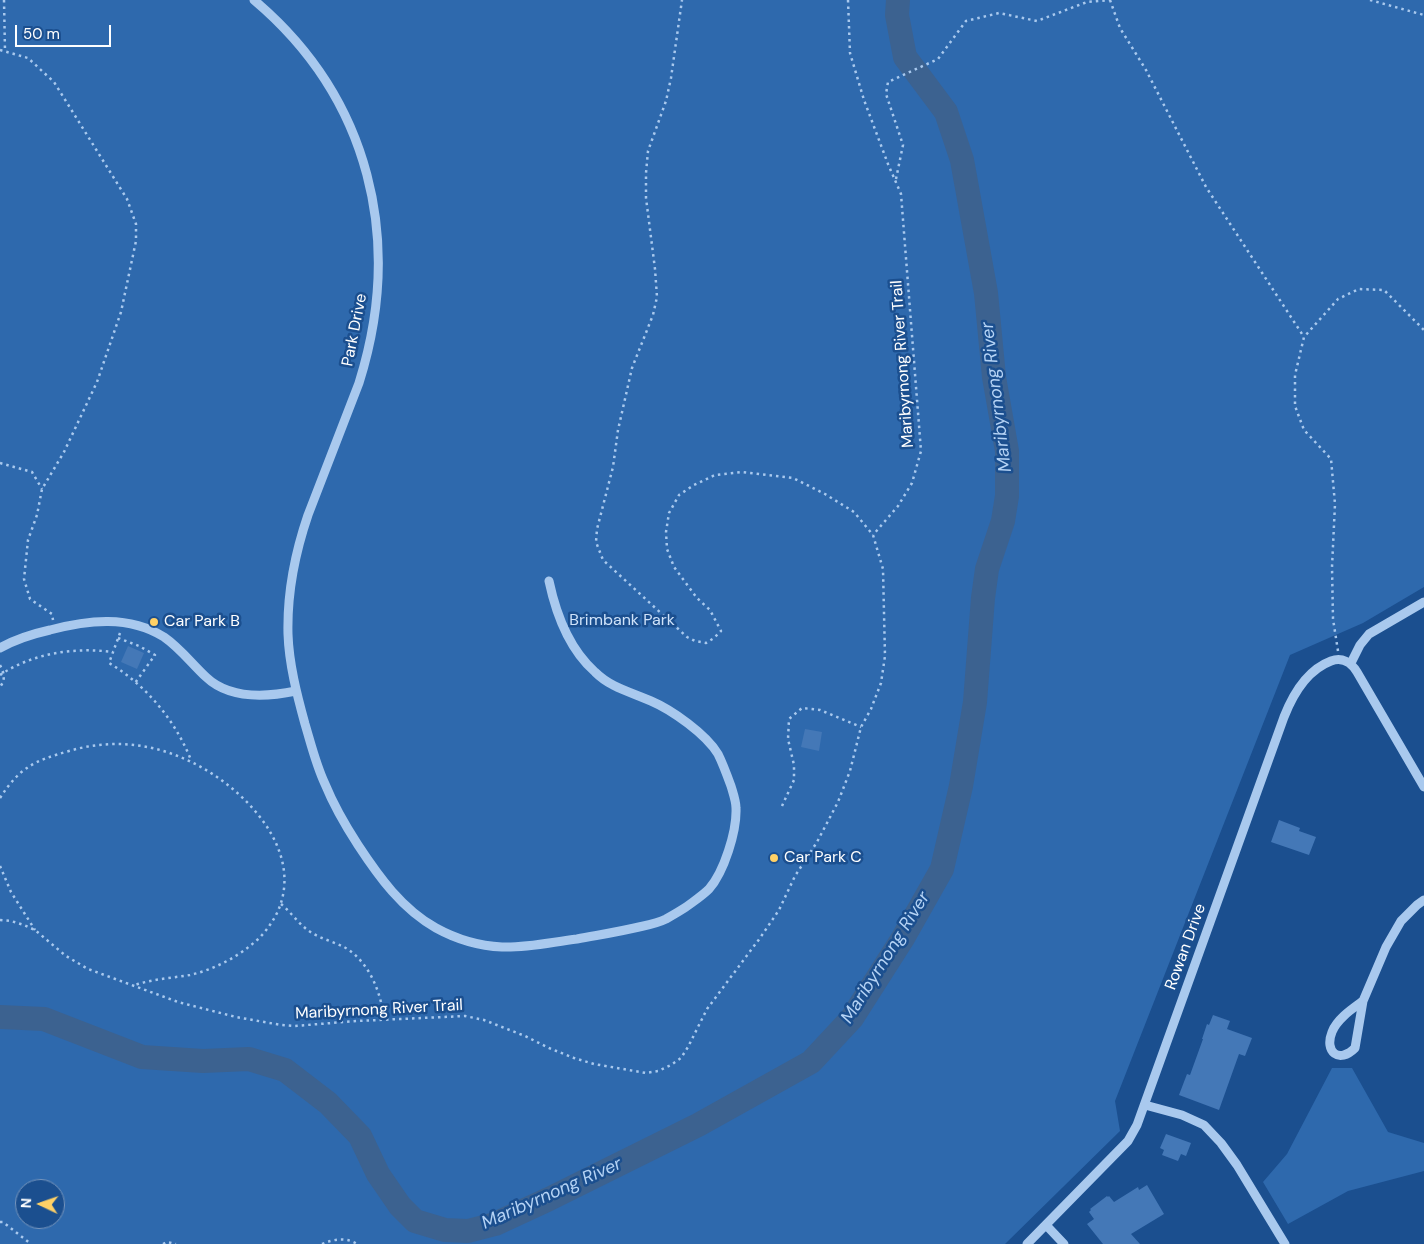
<!DOCTYPE html>
<style>
body{margin:0}
#map{position:relative;width:1424px;height:1244px;overflow:hidden;background:#1b4f8f;font-family:"DM Sans",sans-serif}
canvas{display:block}
.north{position:absolute;left:15px;top:1179px;width:50px;height:50px;box-sizing:border-box;background:#1b4f8f;border:1px solid #7695bc;border-radius:50%;rotate:273deg;font-size:14px;font-weight:700;line-height:20px;text-align:center;color:#fff}
.north::after{content:'';display:block;margin:auto;width:18px;height:22px;background:#ffd166;clip-path:polygon(50% 0,100% 100%,50% 72%,0 100%)}
.scale{position:absolute;left:15px;top:25px;width:96px;height:22px;box-sizing:border-box;border:2px solid #fff;border-top:0;padding-left:6px;font-size:15px;line-height:18px;white-space:nowrap;color:#fff;-webkit-text-stroke:4px #1b4f8f;paint-order:stroke}
</style>
<div id="map">
<canvas width="1424" height="1244"></canvas>
<div class="north">N</div>
<div class="scale">50 m</div>
</div>
<script>
const context = document.querySelector('canvas').getContext('2d');
context.lineJoin = 'round';
function paint(path, color) { context.fillStyle = color; context.fill(path, 'evenodd'); }
function stroke(path, color, width, dash) { context.strokeStyle = color; context.lineWidth = width; context.lineCap = dash ? 'butt' : 'round'; context.setLineDash(dash || []); context.stroke(path); }
function label(font, color, halo, rows, align = 'center') {
  context.font = font + ' "DM Sans",sans-serif'; context.lineWidth = 5; context.setLineDash([]); context.textBaseline = 'middle'; context.strokeStyle = halo; context.fillStyle = color; for (const [text, x, y, turn = 0] of rows) {
    context.save(); context.translate(x, y); context.rotate((+turn || 0) * Math.PI / 180); context.textAlign = isNaN(turn) ? turn : align; if (halo) context.strokeText(text, 0, 0); context.fillText(text, 0, 0); context.restore();
  }
}
const green = new Path2D(`
 M0 0H1424V587L1363 623 1290 655 1115 1101 1120 1131 1005 1244H0ZM25 1189H55V1219H25Z
 M1332 1068H1352L1388 1132 1424 1143V1171L1348 1191 1288 1224 1263 1182 1287 1154Z`);
const river = new Path2D(`
 M0 1017 44 1019 142 1057 203 1061 249 1059 285 1070 328 1103 360 1136 378 1174 400 1206 415 1221 445 1230 468 1231 495 1224 549 1199 698 1125 811 1062 852 1018 903 938 942 869 961 786 975 702 983 598 987 569 1003 521 1007 496V451L994 377 986 293 962 160 946 112 905 57 897 15 898 0`);
const building = new Path2D(`
 M128 646 144 653 137 669 121 662Z
 M805 729 822 732 819 751 801 747Z
 M1279 820 1300 828 1299 831 1316 837 1309 855 1271 842Z
 M1213 1015 1230 1021 1227 1029 1252 1038 1245 1056 1239 1054 1219 1110 1179 1095 1187 1074 1190 1075 1203 1039H1202L1207 1024 1209 1025Z
 M1166 1134 1191 1143 1186 1156 1181 1154 1178 1161 1162 1155 1164 1150 1160 1148Z
 M1147 1185 1164 1214 1131 1234 1140 1244H1103L1087 1224 1094 1219 1089 1212 1091 1210 1090 1209 1107 1196 1108 1197 1109 1196 1114 1202 1138 1187 1139 1190Z`);
const path = new Path2D(`
 M4 0 5 51
 M848 0 850 53 864 100 888 164 901 194 921 451 912 483 898 506 873 535
 M1110 0 1120 28 1146 70 1206 187 1304 337
 M1370 0 1424 15
 M0 50 28 58 54 82 127 199 136 224V241L121 312 97 382 64 452 42 489 37 515 28 540 24 579 30 599 52 614 53 620
 M896 179 903 145 886 94 888 82 938 59 966 21 999 13 1037 21 1087 2 1110 0
 M0 463 32 472 42 489
 M120 633 109 663C146 685 175 720 191 760
 M118 638 139 646 155 655 135 683
 M1338 651 1333 619 1332 567 1335 504 1331 459 1304 430 1295 406V375L1304 337 1338 299 1359 289 1384 290 1424 330
 M0 665C4 673 6 679 0 687
 M0 675C33 653 74 647 113 652
 M0 798C20 767 34 761 69 751 106 740 145 742 180 757 236 779 308 847 277 913 271 925 262 937 251 945 234 959 212 970 190 975 172 978 153 979 135 985
 M782 806 794 780V765L788 739 789 719 802 708 820 710 861 727
 M0 866 11 892 35 930
 M281 904C292 913 300 926 312 933 322 939 334 942 344 947 369 961 381 992 384 1019
 M0 920 11 921 24 925 35 930 66 956 88 969 178 1002 236 1017 281 1025 294 1026 357 1021 465 1016 484 1020 525 1036 549 1048 574 1058 594 1064 646 1073 658 1071 671 1065 681 1058 688 1047 707 1009 760 938 779 910 795 876 817 842 838 802 850 771 861 727 871 709 881 683 885 656 883 569 873 535 854 512 825 494 793 478 742 472 715 475 694 485 679 495 669 513 666 532 667 549 674 567 697 598 710 610 721 631 714 638 706 643 695 641 687 637 603 560 596 542 597 529 613 467 618 430 632 368 653 315 657 297 655 269 646 198V173L648 151 666 101 671 78 682 0
 M0 1222H3L31 1244
 M163 1244 167 1242 176 1244
 M322 1244C334 1239 346 1237 357 1244`);
const minor = new Path2D(`
 M254 0C370 98 404 240 359 383L308 515C295 553 287 593 288 634 289 664 297 695 305 724 311 744 316 765 325 784 334 806 345 825 358 845 379 877 402 909 436 928 456 939 480 946 502 947 527 948 552 942 577 939 598 935 618 932 639 927 648 925 658 923 666 919 673 915 680 911 686 907 694 901 702 896 709 889 724 872 737 831 736 808 736 801 733 793 731 786 727 775 723 764 718 754 706 734 672 710 651 701 631 692 611 688 595 672 569 649 556 614 549 581
 M0 648C16 639 32 634 50 630 88 620 129 615 164 637 180 648 192 664 206 677 229 699 267 697 296 691
 M1351 663 1360 645 1369 634 1424 602
 M1363 1001C1352 1009 1337 1019 1332 1032 1324 1052 1339 1064 1355 1048L1363 1001 1386 947 1401 921 1417 905 1424 900
 M1145 1105 1182 1115 1204 1125 1221 1143 1237 1165 1285 1244
 M1046 1225 1064 1244
 M1027 1244 1128 1141 1137 1125 1284 717C1293 694 1307 670 1331 661 1342 657 1351 662 1357 672L1424 787`);
const markers = [
 [154,622,5,"#ffd166"],
 [774,858,5,"#ffd166"]
];
const streetNames = [
 ["Park Drive",355,330,-79],
 ["Maribyrnong River Trail",903,364,-94],
 ["Rowan Drive",1186,947,-70],
 ["Maribyrnong River Trail",379,1010,-3]
];
const parkNames = [
 ["Brimbank Park",622,621]
];
const poiNames = [
 ["Car Park B",164,622],
 ["Car Park C",784,858]
];
const waterNames = [
 ["Maribyrnong River",997,397,-97],
 ["Maribyrnong River",886,958,-58],
 ["Maribyrnong River",552,1194,-24]
];
paint(green, '#2e69ad');
stroke(river, '#3c6290', 24);
paint(building, '#4478b7');
stroke(path, '#a9c9ee', 2.5, [2.5, 4]);
stroke(minor, '#a9c9ee', 9);
for (const [x, y, r, color] of markers) { const dot = new Path2D(); dot.arc(x, y, r, 0, 2 * Math.PI); context.fillStyle = color; context.fill(dot); stroke(dot, '#1b4f8f', 2); }
label('16px', '#fff', '#1b4f8f', streetNames);
label('16px', '#cfe3fa', '#1b4f8f', parkNames);
label('16px', '#fff', '#1b4f8f', poiNames, 'left');
label('italic 18px', '#b5d3f5', '#1b4f8f', waterNames);
</script>
